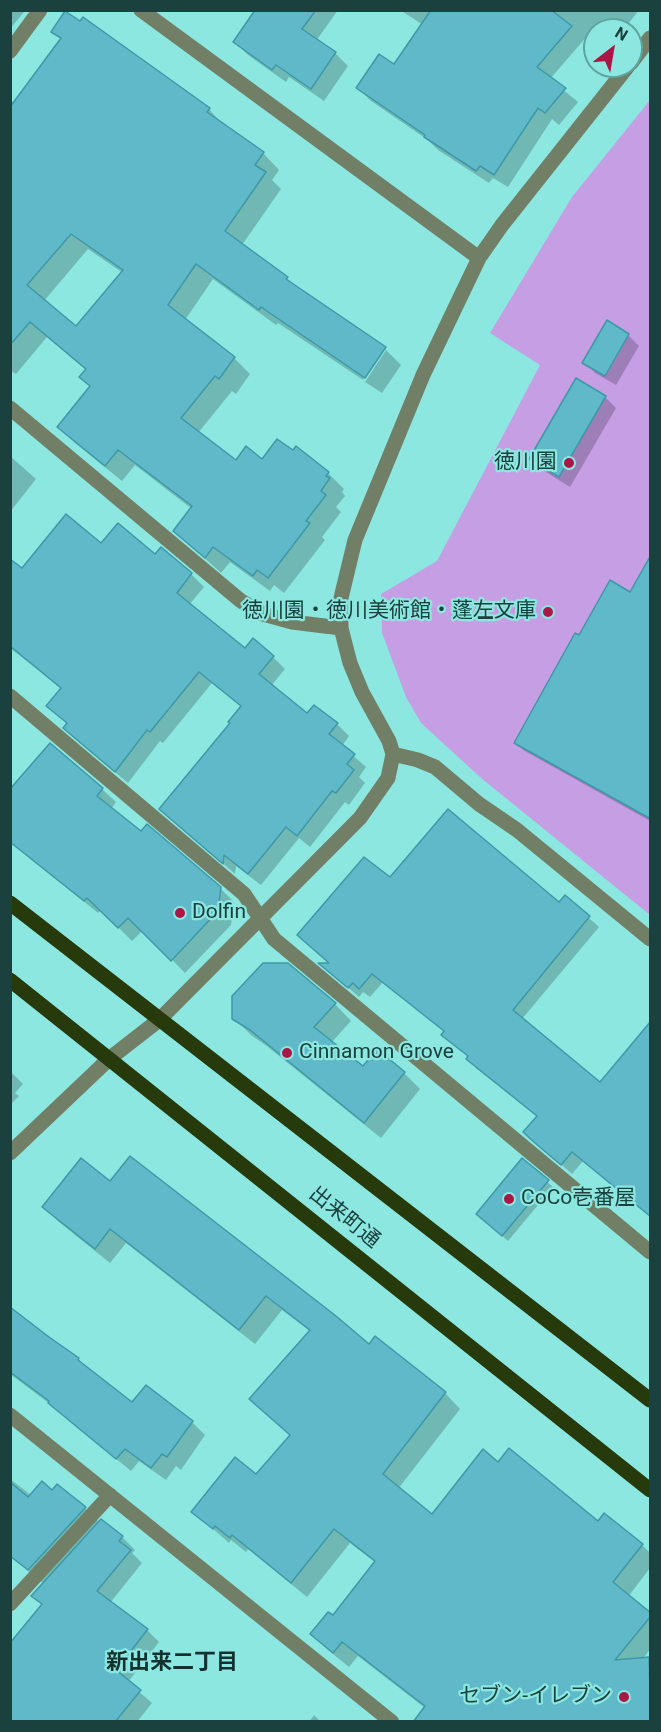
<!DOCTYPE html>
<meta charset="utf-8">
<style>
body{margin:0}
#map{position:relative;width:661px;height:1732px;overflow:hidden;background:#8ce7e1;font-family:Roboto,sans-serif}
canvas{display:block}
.frame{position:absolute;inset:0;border:12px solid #1a413e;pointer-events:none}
.north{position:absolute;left:583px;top:18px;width:60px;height:60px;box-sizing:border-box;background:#8ce7e1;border:2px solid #5ea5a0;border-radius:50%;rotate:31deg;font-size:16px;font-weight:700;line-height:24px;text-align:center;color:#1a413e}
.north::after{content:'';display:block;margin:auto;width:21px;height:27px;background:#aa1646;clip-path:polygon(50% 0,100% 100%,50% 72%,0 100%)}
</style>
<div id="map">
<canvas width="661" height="1732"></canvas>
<div class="frame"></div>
<div class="north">N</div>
</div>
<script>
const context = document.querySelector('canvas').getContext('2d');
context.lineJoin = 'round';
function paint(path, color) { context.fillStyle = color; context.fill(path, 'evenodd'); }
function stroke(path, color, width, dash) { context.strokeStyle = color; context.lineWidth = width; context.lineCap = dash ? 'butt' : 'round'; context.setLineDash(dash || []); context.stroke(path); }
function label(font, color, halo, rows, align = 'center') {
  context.font = font + ' Roboto,"Noto Sans JP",sans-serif'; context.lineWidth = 4.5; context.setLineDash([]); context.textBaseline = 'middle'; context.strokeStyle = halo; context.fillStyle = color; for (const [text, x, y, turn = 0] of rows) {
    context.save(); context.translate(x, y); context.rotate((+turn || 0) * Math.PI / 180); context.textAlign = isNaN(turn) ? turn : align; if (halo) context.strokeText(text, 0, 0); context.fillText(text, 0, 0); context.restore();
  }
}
const green = new Path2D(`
 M650 100V915L481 778 421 723 406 697 382 633 381 594 437 561 540 365 490 333 572 197Z`);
const shadow = new Path2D(`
 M10 10 24 12 10 29Z
 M257 10H338L316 41 335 53 348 66 324 101 289 77 286 82 248 55 235 42Z
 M400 10H639L625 28 628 30H595V39L589 34 550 79 578 102 559 125 552 119 508 187 493 178 489 183 438 150 428 140 371 101 358 88 394 66 423 25Z
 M54 33 209 109 224 126 263 153 279 170 272 180 281 189 242 245 287 278 297 289 386 350H383L363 380 278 323 276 325 213 279 185 320 234 358 250 374 236 394 232 391 198 433 236 462 263 461 328 473 344 489 342 492 345 496 336 507 341 512 322 537 325 540 284 593 274 585 270 591 230 562 221 573 175 531 192 509 135 465 122 481 75 443 59 427 92 387 87 371 47 337 16 374 10 370V100L15 103 62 40ZM88 249 123 273 77 328 44 301Z
 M608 322 628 335 639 346 616 385 595 373 584 362Z
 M386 350 401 365 382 393 365 382Z
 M605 397 616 408 570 487 541 469 530 459Z
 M10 456 36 479 10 512Z
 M102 545 155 556 161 549 191 574 204 587 189 605 245 650 273 657 285 669 271 686 308 715 337 724 349 736 342 746 366 767 359 777 365 783 349 805 345 802 310 847 299 838 261 885 236 866 235 874 161 809 232 723 242 707 212 683 163 743 160 741 128 783 77 740 65 728 68 724 48 706 62 689 10 648V561L22 570Z
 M650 590V821L523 750 516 743 580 637 631 594Z
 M102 789 116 802 111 809 141 833 220 888 234 902 231 925 185 973 143 930 132 941 101 910 98 913 10 841Z
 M390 879 559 905 565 897 599 927 522 1019 583 1161 572 1174 525 1132 538 1117 477 1069 468 1059 469 1057 443 1034 445 1032 383 982 370 997 363 992 359 997 330 972 332 964Z
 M335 1004 351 1021 331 1043 363 1068 404 1073 420 1089 381 1138 268 1047 251 1035 234 1018Z
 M10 1071 23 1084 15 1093 19 1096 10 1105Z
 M523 1161 553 1187 508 1241 483 1219Z
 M110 1183 445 1393 460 1409 398 1489 432 1516 498 1464 598 1524 642 1545 650 1553V1568L628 1597 650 1615V1649L643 1659 650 1660V1722L425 1708 358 1656 349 1667 327 1649 312 1634 333 1617 376 1563 350 1543 307 1597 248 1549 246 1552 231 1540 229 1543 193 1511 256 1477 291 1436 311 1332 282 1310 255 1344 126 1243 110 1263 59 1222 44 1207Z
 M10 1309 78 1359 92 1373 132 1404 192 1422 205 1435 181 1470 176 1466 166 1480 139 1461 131 1471 50 1404 10 1374Z
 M10 1479 31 1495 52 1492 85 1508 100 1523 101 1521 122 1537 135 1550 132 1553 142 1563 110 1603 147 1630 159 1642 128 1682 152 1703 137 1722H30L43 1606 33 1596 44 1584 10 1556Z
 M314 1715 321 1722H309Z`);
const building = new Path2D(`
 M255 10H316L302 29 336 52 311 89 276 65 272 70 233 42Z
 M431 10H551L572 26 537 67 566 88 545 113 538 108 494 175 480 166 476 171 424 137 425 135 356 88 379 54 394 64Z
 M65 11 80 21 83 17 210 108 207 112 264 152 255 165 266 172 225 231 288 277 286 279 386 347 365 378 261 307 259 310 196 264 168 305 235 357 219 379 215 376 181 418 236 460 246 446 262 459 277 439 293 450 296 446 329 472 326 476 330 478 321 491 326 495 306 521 310 523 268 578 257 570 253 576 213 547 205 558 173 531 192 506 118 450 105 466 57 427 90 386 79 377 86 369 30 322 10 345V107L61 38 51 32ZM71 234 123 270 76 326 27 285Z
 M607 320 629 334 605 376 582 363Z
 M576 378 606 396 559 477 529 459Z
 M66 514 101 543 118 523 155 554 161 547 192 573 177 593 245 648 253 638 274 656 259 674 307 713 314 705 338 723 329 734 355 754 347 764 354 770 336 793 332 791 297 836 286 827 248 874 224 855 223 864 159 809 230 723 228 722 241 706 199 672 150 732 147 730 115 772 63 728 67 723 46 706 61 688 10 646V559L22 568Z
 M651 555V819L514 743 575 633 579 635 610 580 630 592Z
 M50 743 103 788 97 796 141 831 147 824 221 887 218 911 171 961 128 918 118 928 87 898 84 901 10 842V789Z
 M448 809 559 902 565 895 590 916 513 1010 600 1082 651 1021V1217L572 1152 561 1165 535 1143 523 1132 537 1116 466 1059 468 1056 441 1035 444 1031 372 974 359 989 353 983 348 988 318 963H329L297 935 364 857 390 877Z
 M263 963H288L336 1003 314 1027 363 1066 377 1049 405 1072 364 1123 250 1030 232 1019V996Z
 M130 1156 336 1316 369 1344 375 1336 446 1392 383 1474 432 1514 483 1449 498 1462 509 1448 598 1521 604 1513 643 1544 613 1582 651 1613V1616L615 1660 649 1657 651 1722H413L425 1706 342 1642 333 1653 310 1634 328 1612 333 1615 375 1561 334 1529 291 1583 232 1535 230 1538 215 1526 213 1529 191 1512 235 1457 256 1474 290 1435 249 1399 310 1330 266 1296 239 1330 110 1229 95 1249 42 1207 81 1158 110 1181Z
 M522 1158 549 1180 502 1236 476 1214Z
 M10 1307 49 1337 79 1358 78 1360 132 1402 146 1385 193 1421 167 1457 162 1454 151 1468 125 1449 116 1459 48 1403 49 1401 10 1372Z
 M42 1481 52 1490 57 1484 86 1507 28 1570 10 1556V1482L28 1497Z
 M101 1519 123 1536 119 1541 131 1550 97 1591 148 1629 116 1670 141 1690 115 1722H10V1643L42 1604 31 1596Z`);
const minor = new Path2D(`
 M141 10 479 258
 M10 51 40 10
 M631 63 650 38
 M10 408 241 601 263 614 292 622 341 628
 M10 696 244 894 274 939 650 1252
 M393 754 418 760 435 767 479 804 517 830 650 939
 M10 1153 109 1059 159 1020 360 818 388 778 393 754 389 741 362 692 350 663 341 628V598L355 540 423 375 479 258 502 225 628 66
 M10 1415 392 1722
 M10 1604 110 1495`);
const major = new Path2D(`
 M10 903 650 1400
 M10 980 650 1490`);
const markers = [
 [569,463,6,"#aa1646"],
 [548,612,6,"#aa1646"],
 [180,913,6,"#aa1646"],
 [287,1053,6,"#aa1646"],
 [509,1199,6,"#aa1646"],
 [624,1697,6,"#aa1646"]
];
const poiNames = [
 ["徳川園",557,463],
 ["徳川園・徳川美術館・蓬左文庫",536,612],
 ["Dolfin",192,913,"left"],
 ["Cinnamon Grove",299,1053,"left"],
 ["CoCo壱番屋",521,1199,"left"],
 ["セブン-イレブン",612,1697]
];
const streetNames = [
 ["出来町通",344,1218,39]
];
const neighbourhoodNames = [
 ["新出来二丁目",172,1663]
];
paint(green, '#c69ee4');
paint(shadow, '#0003');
paint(building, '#60b9c8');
stroke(building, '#3d98a7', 1.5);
stroke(minor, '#727f67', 15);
stroke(major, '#263a0b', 15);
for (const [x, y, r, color] of markers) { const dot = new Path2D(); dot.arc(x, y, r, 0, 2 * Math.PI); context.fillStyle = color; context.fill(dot); stroke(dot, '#8ce7e1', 2); }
label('21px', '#1a413e', '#8ce7e1', poiNames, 'right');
label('21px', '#1a413e', '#8ce7e1', streetNames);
label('bold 22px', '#14312f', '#8ce7e1', neighbourhoodNames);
</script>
